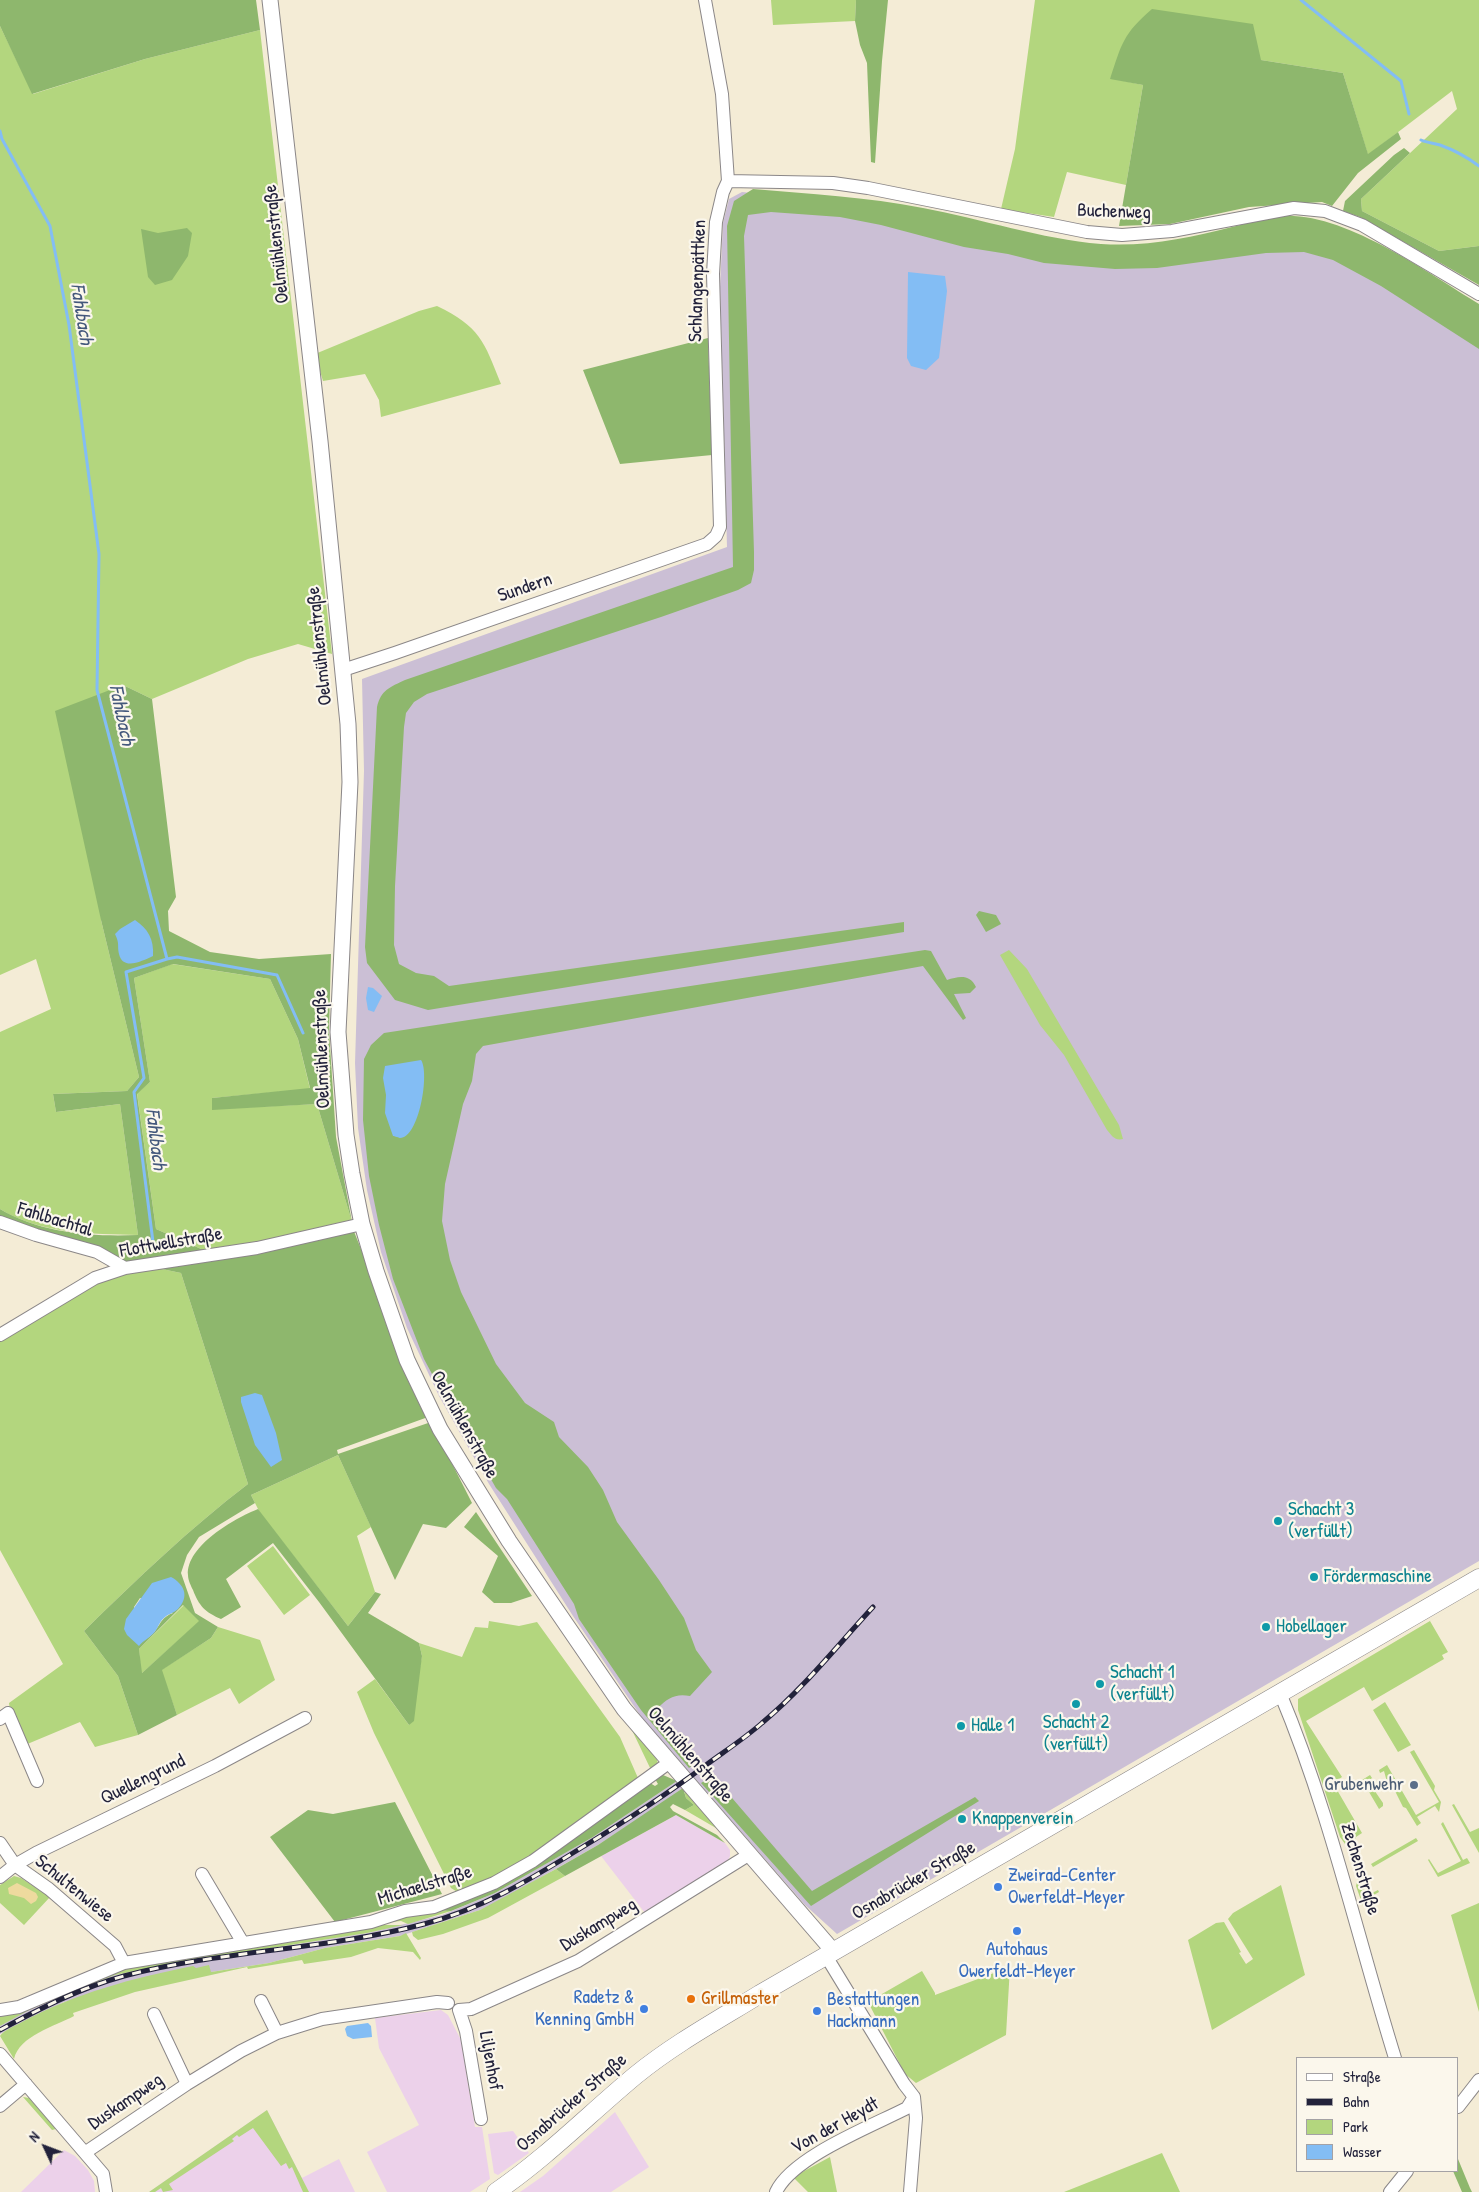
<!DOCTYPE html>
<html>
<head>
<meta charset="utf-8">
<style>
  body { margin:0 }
  #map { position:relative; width:1479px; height:2192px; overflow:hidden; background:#f4ecd6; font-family:"Patrick Hand",sans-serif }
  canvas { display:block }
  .legend { position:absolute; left:1296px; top:2057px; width:162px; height:115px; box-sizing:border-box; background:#fbf7ec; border:1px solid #a4a2a5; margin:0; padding:6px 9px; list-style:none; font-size:15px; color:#22223b }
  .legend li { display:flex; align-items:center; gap:10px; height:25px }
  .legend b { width:25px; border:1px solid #a4a2a5 }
  .north { position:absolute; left:20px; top:2122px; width:50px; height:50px; -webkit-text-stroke:4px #fbf7ec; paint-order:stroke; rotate:313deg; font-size:14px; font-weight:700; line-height:20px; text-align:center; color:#22223b }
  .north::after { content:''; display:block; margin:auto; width:18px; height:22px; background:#22223b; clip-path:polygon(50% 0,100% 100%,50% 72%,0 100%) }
</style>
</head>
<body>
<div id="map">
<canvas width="1479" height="2192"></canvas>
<ul class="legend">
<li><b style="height:6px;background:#fff"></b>Straße</li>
<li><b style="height:6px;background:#22223b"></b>Bahn</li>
<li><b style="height:14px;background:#b3d67e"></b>Park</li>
<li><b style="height:14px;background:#83bdf4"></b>Wasser</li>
</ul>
<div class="north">N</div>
</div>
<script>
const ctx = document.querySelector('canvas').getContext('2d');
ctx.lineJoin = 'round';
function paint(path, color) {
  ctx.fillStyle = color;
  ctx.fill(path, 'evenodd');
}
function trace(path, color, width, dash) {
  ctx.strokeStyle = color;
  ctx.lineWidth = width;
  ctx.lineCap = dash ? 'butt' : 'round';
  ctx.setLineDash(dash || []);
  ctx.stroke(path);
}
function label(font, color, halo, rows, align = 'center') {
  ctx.font = font + ' "Patrick Hand",sans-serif';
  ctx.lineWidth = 4.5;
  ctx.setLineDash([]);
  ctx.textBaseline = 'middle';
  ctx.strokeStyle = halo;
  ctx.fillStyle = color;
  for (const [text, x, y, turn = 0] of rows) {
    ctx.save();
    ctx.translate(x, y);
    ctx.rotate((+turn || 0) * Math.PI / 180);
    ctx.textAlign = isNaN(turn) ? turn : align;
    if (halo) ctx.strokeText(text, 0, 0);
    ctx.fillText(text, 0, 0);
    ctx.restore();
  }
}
const built = new Path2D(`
  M 676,1815 L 725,1843 L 730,1850 L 730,1856 L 728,1861 L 645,1913 L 601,1856 Z
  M 441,2010 L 448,2015 L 461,2040 L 475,2127 L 482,2127 L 490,2179 L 470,2192 L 387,2192 L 367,2152 L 419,2125 L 379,2048 L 375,2018 Z
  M 267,2110 L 302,2178 L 339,2159 L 355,2192 L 149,2192 Z
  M 615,2112 L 649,2167 L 611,2192 L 520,2192 L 543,2176 Z
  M 513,2131 L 529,2153 L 498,2175 L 494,2173 L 488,2134 Z
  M 64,2150 L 75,2156 L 88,2170 L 94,2181 L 95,2192 L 21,2192 Z`);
const industrial = new Path2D(`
  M 742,192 L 831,201 L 1077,250 L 1299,237 L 1479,330 L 1479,1561 L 837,1934 L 805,1905 L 642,1718 L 573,1616 L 489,1484 L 439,1396 L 407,1328 L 381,1252 L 367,1190 L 358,1128 L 355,1063 L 364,771 L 362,679 L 727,547 L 720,287 L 723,223 L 729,199 Z
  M 677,1781 L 683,1788 L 652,1810 L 598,1845 L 501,1900 L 480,1910 L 400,1936 L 325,1948 L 269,1963 L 211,1972 L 64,2002 L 0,2034 L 0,2026 L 17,2016 L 95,1981 L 115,1975 L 169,1964 L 367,1933 L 442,1915 L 495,1893 L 521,1878 L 593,1837 Z`);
const green = new Path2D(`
  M 771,0 L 856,0 L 855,21 L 773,25 Z
  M 1035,0 L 1479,0 L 1479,246 L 1439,251 L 1362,211 L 1361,199 L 1457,109 L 1452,91 L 1368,155 L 1343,73 L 1261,60 L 1110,78 L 1143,85 L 1126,185 L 1067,172 L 1054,217 L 1001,209 L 1015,149 Z
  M 0,26 L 33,94 L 145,59 L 260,30 L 332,654 L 298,644 L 248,659 L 152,699 L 123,685 L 101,920 L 139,1077 L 127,1091 L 53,1094 L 56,1112 L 120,1104 L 138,1235 C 91,1234 41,1234 0,1209 L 0,1032 L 51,1009 L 36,959 L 0,975 Z
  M 437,306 C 480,327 484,341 501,384 L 381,417 L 379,400 L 365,374 L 323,381 L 315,354 L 419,311 Z
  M 1009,950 L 1027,969 L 1119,1125 L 1123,1139 C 1115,1141 1112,1136 1107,1130 L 1064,1055 L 1040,1025 L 1000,955 Z
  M 172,964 L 270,979 L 298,1039 L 310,1089 L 212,1098 L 212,1109 L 317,1104 L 352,1222 L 208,1252 L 156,1229 L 137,1093 L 150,1082 L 134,978 Z
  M 157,1268 L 181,1273 L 248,1484 C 189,1529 137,1579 84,1631 L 118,1676 L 138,1735 L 95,1747 L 80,1722 L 25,1745 L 10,1711 L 9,1703 L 63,1664 L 0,1550 L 0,1340 L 104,1279 Z
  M 338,1455 L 371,1527 L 357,1536 L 375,1592 L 348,1626 L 260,1513 L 251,1495 Z
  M 273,1546 L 310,1595 L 284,1615 L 247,1566 Z
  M 1479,1592 L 1430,1621 L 1448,1652 L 1442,1655 L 1444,1659 L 1372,1701 L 1364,1687 L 1306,1721 L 1342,1777 L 1333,1783 L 1362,1833 L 1356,1837 L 1354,1841 L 1345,1844 L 1340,1837 L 1298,1710 L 1298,1699 Z
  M 184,1605 L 200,1621 L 141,1674 L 139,1649 Z
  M 489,1621 L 519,1626 L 537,1622 L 620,1737 L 638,1778 L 540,1849 L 494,1878 L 459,1893 L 451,1888 L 374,1733 L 357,1692 L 375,1679 L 409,1725 L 422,1656 L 419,1643 L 462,1657 L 475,1627 L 488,1628 Z
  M 218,1627 L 260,1640 L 275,1680 L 239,1704 L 230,1688 L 177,1715 L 161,1670 L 211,1638 Z
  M 1385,1702 L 1411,1745 L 1398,1752 L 1373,1710 Z
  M 630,1726 L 656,1756 L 658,1764 L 652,1772 Z
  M 1414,1750 L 1435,1786 L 1434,1790 L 1441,1802 L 1439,1812 L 1435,1806 L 1417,1817 L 1421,1823 L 1417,1826 L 1406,1808 L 1403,1807 L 1391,1783 L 1387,1782 L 1384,1771 L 1380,1773 L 1379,1770 L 1387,1765 L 1416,1815 L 1439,1802 L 1410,1752 Z
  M 1370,1775 L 1372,1778 L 1368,1781 L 1383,1803 L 1383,1806 L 1379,1809 L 1362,1780 Z
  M 683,1787 L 721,1831 L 685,1810 L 694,1805 L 686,1798 Z
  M 1454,1804 L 1470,1832 L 1479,1828 L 1479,1853 L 1452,1805 Z
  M 1443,1822 L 1463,1860 L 1467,1858 L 1470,1863 L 1438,1877 L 1428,1860 L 1429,1859 L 1438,1873 L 1461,1861 L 1441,1824 Z
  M 1416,1838 L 1418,1841 L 1373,1867 L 1371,1864 Z
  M 556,1869 L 565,1876 L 488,1918 L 443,1934 L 418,1940 L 413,1936 L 412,1932 L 480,1910 Z
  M 1359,1875 L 1370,1894 L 1378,1890 L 1379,1892 L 1372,1896 L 1374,1900 L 1363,1906 L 1356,1886 Z
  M 14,1876 L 21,1878 L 50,1897 L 24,1925 L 0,1903 L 0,1885 Z
  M 1281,1885 L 1305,1975 L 1212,2030 L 1188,1940 L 1216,1923 L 1224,1922 L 1241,1952 L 1239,1953 L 1246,1964 L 1253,1959 L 1228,1919 L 1233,1913 Z
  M 1479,1903 L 1479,2012 L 1451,1915 Z
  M 430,1910 L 451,1911 L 408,1924 L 401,1921 L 381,1923 Z
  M 377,1925 L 403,1925 L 367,1933 L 169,1964 L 115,1975 L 33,2008 L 0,2026 L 0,2013 L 136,1965 Z
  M 406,1933 L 421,1958 L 420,1960 L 413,1952 L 378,1948 L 351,1957 L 304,1964 L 302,1960 L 248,1969 L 247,1967 L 135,1992 L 73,2013 L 74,2016 C 55,2026 19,2036 14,2059 L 0,2036 C 4,2030 15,2026 22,2022 C 76,1993 133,1978 193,1966 L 196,1968 L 209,1965 L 211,1972 L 269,1963 L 325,1948 L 400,1936 Z
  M 1010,1967 L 1006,2035 L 916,2083 L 905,2074 L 868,2002 L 922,1971 L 935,1993 L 935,1995 Z
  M 23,2097 L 29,2098 L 56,2129 L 52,2130 Z
  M 267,2110 L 309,2192 L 303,2192 L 292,2167 L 289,2169 L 286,2163 L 281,2166 L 253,2128 L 239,2137 L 237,2135 L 232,2139 L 234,2141 L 169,2184 L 173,2190 L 163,2192 L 161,2188 L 155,2192 L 149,2192 Z
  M 1162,2153 L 1180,2192 L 1064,2192 Z
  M 830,2157 L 837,2192 L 808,2192 L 793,2177 Z`);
const forest = new Path2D(`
  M 0,0 L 256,0 L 260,30 L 145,59 L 32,94 L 0,26 Z
  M 856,0 L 888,0 L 882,61 L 875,163 L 871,162 L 867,63 L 860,45 L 855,21 Z
  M 1152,9 L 1253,24 L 1261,60 L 1343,73 L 1368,154 L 1398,132 L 1401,139 L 1358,173 L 1332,206 L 1322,202 L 1249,207 L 1170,224 L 1119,226 L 1143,85 L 1110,79 C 1122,43 1123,34 1152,9 Z
  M 1404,148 L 1410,153 L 1361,199 L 1362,211 L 1439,251 L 1479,246 L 1479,285 L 1360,217 L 1343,211 L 1345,201 L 1394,155 Z
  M 753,189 C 809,194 867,197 923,208 C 982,219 1041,239 1101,244 C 1147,247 1189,238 1232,227 C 1246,224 1259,219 1273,217 C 1337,206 1426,272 1479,304 L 1479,349 L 1381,286 L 1333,260 L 1304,252 L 1266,253 L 1157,268 L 1115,269 L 1044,263 L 1008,254 L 964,247 L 881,225 L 840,217 L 771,212 L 748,215 L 744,236 L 754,552 L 754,570 L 751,583 L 738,590 L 661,617 L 427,694 L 414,702 L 406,713 L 404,727 L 395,886 L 394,945 L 399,964 L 416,973 L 434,976 L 449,986 L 904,922 L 904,932 L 428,1010 L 395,1000 L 367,963 L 365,947 L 377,707 C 381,690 390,687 405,680 L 733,567 L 727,226 L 734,201 Z
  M 187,228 L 192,233 L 188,256 L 172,280 L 155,285 L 148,277 L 141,229 L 158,233 Z
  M 708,338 L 712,455 L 620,464 L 583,370 Z
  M 123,685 L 152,699 L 176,897 L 168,911 L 169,931 L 210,952 L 259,959 L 331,954 L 329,1031 L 336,1137 L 352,1222 L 317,1104 L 212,1110 L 212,1098 L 310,1088 L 298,1039 L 270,979 L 173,964 L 134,978 L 150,1082 L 137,1094 L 156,1229 L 208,1252 L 127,1265 L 0,1218 L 0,1209 C 40,1233 92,1237 138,1235 L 120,1104 L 56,1112 L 53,1094 L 127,1091 L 139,1077 L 101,920 L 55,711 Z
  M 979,911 L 996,915 L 1001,924 L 986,932 L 976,915 Z
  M 925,950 L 931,951 L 947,980 C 959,976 970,974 976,987 L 970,993 L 954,994 L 966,1018 L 963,1020 L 923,966 L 483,1046 L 476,1054 L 472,1081 L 463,1104 L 445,1184 L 442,1221 L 450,1260 L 461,1292 L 496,1364 L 525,1403 L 554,1422 L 559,1437 L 588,1467 L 603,1490 L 617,1522 L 659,1580 L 684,1618 L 696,1650 L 712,1672 L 690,1696 C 676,1693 667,1698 658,1708 L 673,1734 L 695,1763 L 689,1768 L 641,1710 L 579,1619 L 574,1604 L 507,1499 L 496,1488 L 447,1402 L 424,1359 L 393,1279 L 379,1225 L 369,1176 L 363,1120 L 364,1059 L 371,1045 L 384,1033 Z
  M 353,1229 L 428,1417 L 337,1450 L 338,1454 L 431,1422 L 472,1503 L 446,1528 L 423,1524 L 395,1580 L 338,1455 L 251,1495 L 255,1503 L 199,1537 L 187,1555 L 181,1573 L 195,1613 L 218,1627 L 211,1638 L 162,1670 L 177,1715 L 138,1735 L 118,1676 L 84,1631 C 137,1579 189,1529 248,1484 L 181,1273 L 157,1268 ZM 140,1598 L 173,1613 C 162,1617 161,1623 155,1631 C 152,1635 146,1639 141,1642 L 134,1607 ZM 183,1605 L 199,1621 L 142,1673 L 139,1649 Z
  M 258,1509 L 348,1626 L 375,1592 L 381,1594 L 368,1613 L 419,1643 L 422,1656 L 414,1721 L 409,1725 L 319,1602 L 273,1543 L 226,1579 L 241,1607 L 221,1619 C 205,1612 199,1606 193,1590 C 191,1586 188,1580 188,1575 C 186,1546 235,1518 258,1509 Z
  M 476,1512 L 532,1596 L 511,1603 L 494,1603 L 482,1592 L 498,1556 L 464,1527 Z
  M 663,1775 L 677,1781 L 593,1837 L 495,1893 L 451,1911 L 430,1910 L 461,1900 L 650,1783 L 655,1786 L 658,1784 L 655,1779 Z
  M 706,1780 L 720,1784 L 812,1891 L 975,1797 L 979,1801 L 811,1906 L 701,1783 Z
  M 683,1788 L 686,1798 L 694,1805 L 685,1810 L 673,1804 L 670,1807 L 673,1811 L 717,1835 L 725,1843 L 676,1815 L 565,1876 L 556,1869 L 598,1845 Z
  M 395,1802 L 442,1894 L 335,1922 L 270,1837 L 308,1810 L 333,1814 Z
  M 1458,2159 L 1470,2188 L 1472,2192 L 1462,2192 L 1453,2171 L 1458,2171 Z`);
const sand = new Path2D(`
  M 17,1883 L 36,1893 L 38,1897 L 36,1901 L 31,1904 L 24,1898 L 9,1894 L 8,1888 Z`);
const water = new Path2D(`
  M 908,272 L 945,276 L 947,291 L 939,358 L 926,370 L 911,366 L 907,358 Z
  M 135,920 C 148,929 154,939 153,956 C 142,961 123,971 119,954 C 117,944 120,945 115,934 L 120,929 Z
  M 368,987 L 373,988 L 382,996 L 374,1012 L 368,1010 L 366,998 Z
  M 421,1060 C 430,1073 419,1138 400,1138 C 400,1138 394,1136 393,1136 L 385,1113 L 386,1095 L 383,1078 L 385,1066 Z
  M 255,1393 L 262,1395 L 276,1433 L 282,1460 L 271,1467 L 255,1445 L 241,1402 L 241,1397 Z
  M 171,1577 C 184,1584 190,1596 178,1609 C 174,1613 168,1614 165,1617 C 160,1621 159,1625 156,1630 C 152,1637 143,1640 139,1646 L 127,1635 L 124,1629 L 126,1619 L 152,1583 Z
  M 368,2023 L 371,2026 L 372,2037 L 353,2039 L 347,2036 L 345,2029 L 347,2026 Z`);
const stream = new Path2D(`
  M 1301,0 L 1401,81 L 1409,114
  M 0,131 L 2,139 L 50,226 L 69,325 L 99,554 L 97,690 L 167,959 L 126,972 L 144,1078 L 134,1092 L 154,1250
  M 1421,140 C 1427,143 1434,143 1440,145 C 1454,150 1467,157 1479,166
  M 167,959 L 177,957 L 277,975 L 303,1033`);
const minor = new Path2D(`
  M 728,181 L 833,183 L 868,188 L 1087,232 L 1122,235 L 1172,231 L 1294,208 L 1325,211 L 1362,225 L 1479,294
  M 343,670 L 395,653 L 707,544 L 716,536 L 720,527 L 713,274 L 716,222 L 723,192 L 728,181 L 722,94 L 705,0
  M 0,1222 L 36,1235 L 97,1252 L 125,1268
  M 0,1335 L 95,1278 L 125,1268 L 257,1248 L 362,1224
  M 1280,1693 C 1330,1812 1357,1936 1395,2058
  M 0,1719 L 8,1713 L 37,1781
  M 0,1843 L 15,1865 L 49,1889 L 115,1946 L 124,1963
  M 202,1874 L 243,1943
  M 0,1877 L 15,1865 L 36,1853 L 215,1766 L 305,1718
  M 826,1956 L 904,2084 L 914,2097 L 916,2118 L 910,2192
  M 261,2001 L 277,2033
  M 0,2010 L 19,2007 L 124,1963 L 371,1922 L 405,1911 L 434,1907 L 494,1883 L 533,1861 L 670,1762
  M 154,2014 L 187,2084
  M 0,2054 L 103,2174 L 106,2192
  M 0,2106 L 26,2084
  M 1458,2107 L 1479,2080
  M 481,2119 L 466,2031 L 459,2010 L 471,2009 L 578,1961 L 750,1854
  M 86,2152 L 187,2084 L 241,2051 L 277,2033 L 322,2019 L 437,2002 L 448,2003
  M 776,2192 C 792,2157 872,2126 907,2108 L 914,2097
  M 1390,2192 L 1407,2171`);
const tertiary = new Path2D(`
  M 270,0 L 320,441 L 348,724 L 350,782 L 338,1032 L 346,1135 L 352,1174 L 362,1224 L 376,1271 L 407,1360 L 440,1429 L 509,1541 L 624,1709 L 834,1952`);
const secondary = new Path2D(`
  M 496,2192 C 547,2157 589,2114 636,2075 C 674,2044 718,2020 760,1994 L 1479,1578`);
const rail = new Path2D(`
  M 0,2030 C 39,2009 80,1988 124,1976 C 222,1950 326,1950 424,1924 C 482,1909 531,1879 581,1848 C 624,1822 666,1795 706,1765 C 725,1751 745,1738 762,1723 C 803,1689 837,1646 873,1607`);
const markers = [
  [1278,1521,5,"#0f9aa8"],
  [1314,1577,5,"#0f9aa8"],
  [1266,1627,5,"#0f9aa8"],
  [1100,1684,5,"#0f9aa8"],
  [1076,1704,5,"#0f9aa8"],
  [961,1726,5,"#0f9aa8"],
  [1414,1785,5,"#5c6f8a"],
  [962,1819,5,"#0f9aa8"],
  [998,1887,5,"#3f7fe0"],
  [1017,1931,5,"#3f7fe0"],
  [691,1999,5,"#e8710a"],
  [644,2009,5,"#3f7fe0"],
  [817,2011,5,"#3f7fe0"]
];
const streetNames = [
  ["Buchenweg",1114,212,2],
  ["Oelmühlenstraße",277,244,-96],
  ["Schlangenpättken",698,281,-88],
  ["Sundern",525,588,-19],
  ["Oelmühlenstraße",320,646,-96],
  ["Oelmühlenstraße",322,1049,-92],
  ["Fahlbachtal",55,1220,17],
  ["Flottwellstraße",171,1243,-10],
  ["Oelmühlenstraße",464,1425,61],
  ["Oelmühlenstraße",690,1755,49],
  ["Quellengrund",143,1780,-26],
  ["Zechenstraße",1360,1869,73],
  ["Osnabrücker Straße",914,1881,-30],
  ["Michaelstraße",425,1886,-17],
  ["Schultenwiese",74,1889,39],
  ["Duskampweg",599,1925,-31],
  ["Liljenhof",490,2061,80],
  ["Duskampweg",126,2102,-34],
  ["Osnabrücker Straße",572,2103,-41],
  ["Von der Heydt",835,2126,-29]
];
const cultureNames = [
  ["Schacht 3",1288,1510],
  ["(verfüllt)",1288,1532],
  ["Fördermaschine",1324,1577],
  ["Hobellager",1276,1627],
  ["Schacht 1",1110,1673],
  ["(verfüllt)",1110,1695],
  ["Schacht 2",1076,1723,"center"],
  ["(verfüllt)",1076,1745,"center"],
  ["Halle 1",971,1726],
  ["Knappenverein",972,1819]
];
const serviceNames = [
  ["Grubenwehr",1404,1785]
];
const shopNames = [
  ["Zweirad-Center",1008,1876],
  ["Owerfeldt-Meyer",1008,1898],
  ["Autohaus",1017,1950,"center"],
  ["Owerfeldt-Meyer",1017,1972,"center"],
  ["Radetz &",634,1998,"right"],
  ["Kenning GmbH",634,2020,"right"],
  ["Bestattungen",827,2000],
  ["Hackmann",827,2022]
];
const foodNames = [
  ["Grillmaster",701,1999]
];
const waterNames = [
  ["Fahlbach",81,314,81],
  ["Fahlbach",121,715,78],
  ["Fahlbach",155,1139,83]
];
paint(built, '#ecd1ea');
paint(industrial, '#cbbfd5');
paint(green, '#b3d67e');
paint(forest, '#8eb76d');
paint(sand, '#eeda9e');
paint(water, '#83bdf4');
trace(stream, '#83bdf4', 3);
trace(minor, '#8b8788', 14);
trace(tertiary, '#8b8788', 17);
trace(secondary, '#8b8788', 19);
trace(minor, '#fff', 12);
trace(tertiary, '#fff', 15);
trace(secondary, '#fff', 18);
trace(rail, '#22223b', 5);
trace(rail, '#fbf7ec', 3, [9]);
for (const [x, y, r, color] of markers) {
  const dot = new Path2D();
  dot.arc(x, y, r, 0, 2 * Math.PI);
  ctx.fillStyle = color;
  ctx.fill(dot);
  trace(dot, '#fbf7ec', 2);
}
label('19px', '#22223b', '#fbf7ec', streetNames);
label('19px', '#0d838f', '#fbf7ec', cultureNames, 'left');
label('19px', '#4e5e75', '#fbf7ec', serviceNames, 'right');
label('19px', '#366cbe', '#fbf7ec', shopNames, 'left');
label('19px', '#c56008', '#fbf7ec', foodNames, 'left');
label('italic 20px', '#44587c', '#fbf7ec', waterNames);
</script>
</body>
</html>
